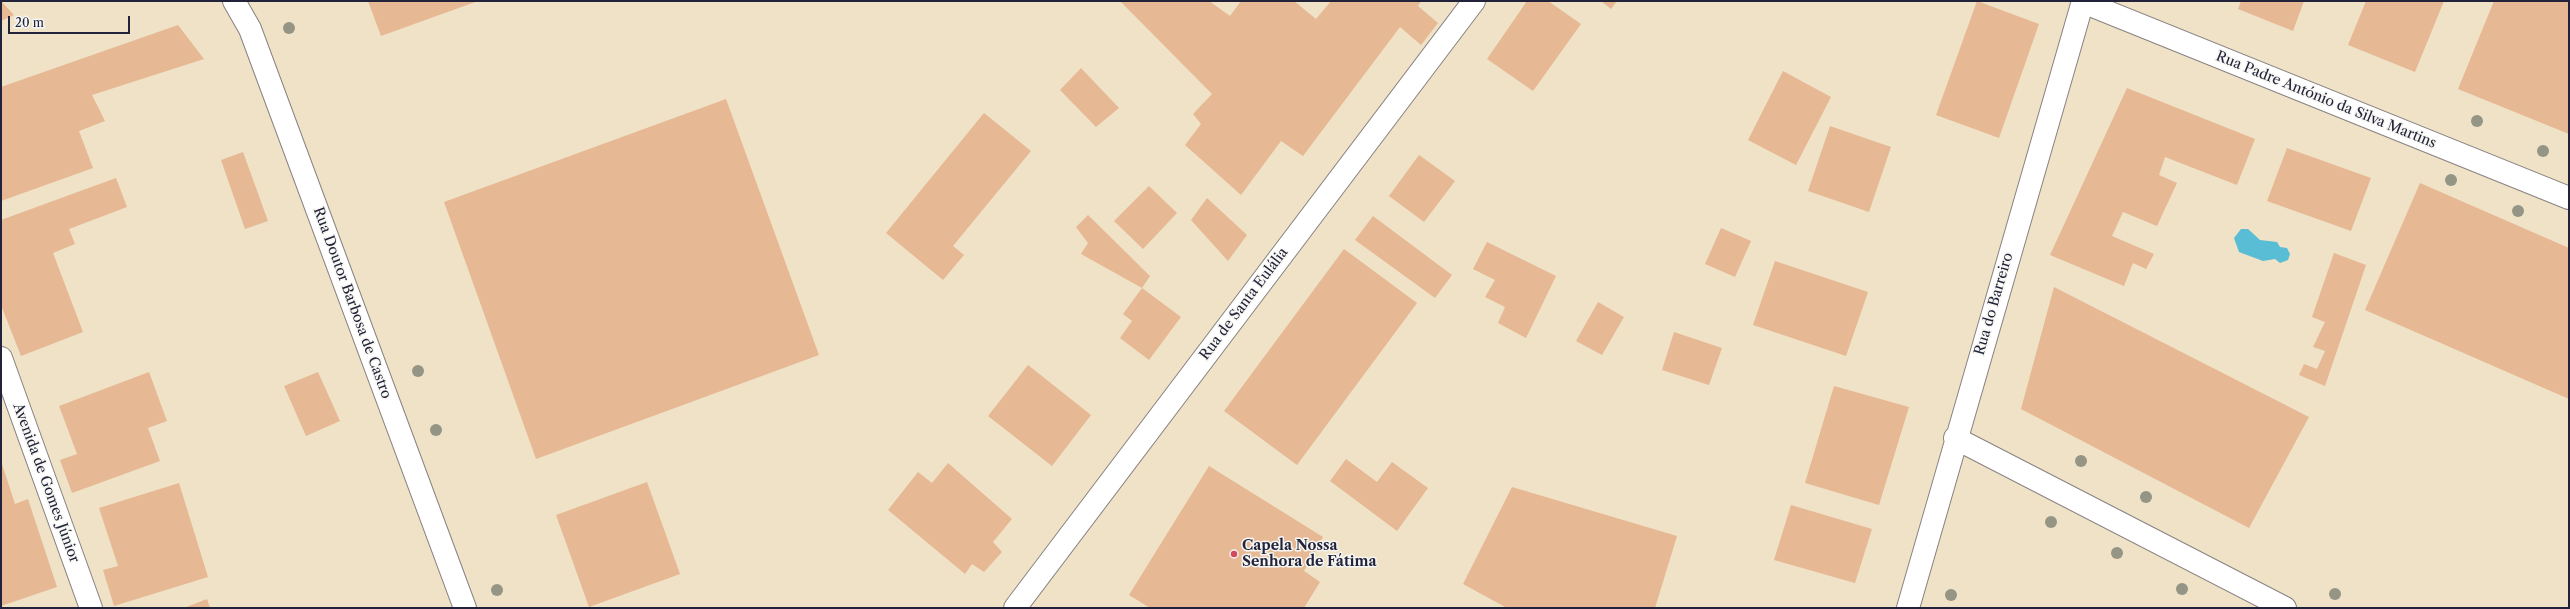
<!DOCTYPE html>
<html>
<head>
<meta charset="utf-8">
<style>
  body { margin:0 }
  #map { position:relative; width:2570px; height:609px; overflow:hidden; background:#efe2c7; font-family:"Libre Caslon Text",serif }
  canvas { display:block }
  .frame { position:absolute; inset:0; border:2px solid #22223b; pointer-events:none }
  .scale { position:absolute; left:8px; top:16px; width:122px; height:18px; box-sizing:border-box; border:2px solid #22223b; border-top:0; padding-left:5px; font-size:12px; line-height:14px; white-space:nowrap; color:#22223b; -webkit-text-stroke:3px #f6f6f2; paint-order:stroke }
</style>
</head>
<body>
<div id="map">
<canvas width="2570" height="609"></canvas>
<div class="frame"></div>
<div class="scale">20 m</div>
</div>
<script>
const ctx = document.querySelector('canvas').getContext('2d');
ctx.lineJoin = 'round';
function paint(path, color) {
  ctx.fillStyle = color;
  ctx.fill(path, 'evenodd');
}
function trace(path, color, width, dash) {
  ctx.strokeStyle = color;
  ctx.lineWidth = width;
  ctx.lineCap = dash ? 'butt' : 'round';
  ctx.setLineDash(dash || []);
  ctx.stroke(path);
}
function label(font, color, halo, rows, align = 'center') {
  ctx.font = font + ' "Libre Caslon Text",serif';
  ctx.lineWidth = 3;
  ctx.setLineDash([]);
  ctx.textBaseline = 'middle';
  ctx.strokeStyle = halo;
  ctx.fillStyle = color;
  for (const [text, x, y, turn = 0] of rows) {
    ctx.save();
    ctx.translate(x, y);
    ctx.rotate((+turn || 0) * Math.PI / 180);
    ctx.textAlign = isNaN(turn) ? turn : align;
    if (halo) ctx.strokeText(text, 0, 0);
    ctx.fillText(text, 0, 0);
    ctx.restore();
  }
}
const water = new Path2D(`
  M 2241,229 L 2248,229 L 2260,240 L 2277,242 L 2280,247 L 2287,248 L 2290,254 L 2288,260 L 2280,263 L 2275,259 L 2263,261 L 2239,252 L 2234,238 Z`);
const building = new Path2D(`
  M 1,1 L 14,15 L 1,21 Z
  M 368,1 L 478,1 L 381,36 Z
  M 1120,1 L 1209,1 L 1230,16 L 1241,1 L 1294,1 L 1316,19 L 1331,1 L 1421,1 L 1418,6 L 1438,23 L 1421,45 L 1400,27 L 1303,156 L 1281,141 L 1241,195 L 1185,145 L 1201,124 L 1193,114 L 1212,94 Z
  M 1527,1 L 1548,1 L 1581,24 L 1533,91 L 1487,59 Z
  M 1601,1 L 1617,1 L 1611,9 Z
  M 1977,1 L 2039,24 L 1999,138 L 1936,115 Z
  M 2241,1 L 2304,1 L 2293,31 L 2238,9 Z
  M 2366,1 L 2444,1 L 2415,72 L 2348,45 Z
  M 2494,1 L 2569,1 L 2569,134 L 2458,89 Z
  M 178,25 L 204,59 L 92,95 L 105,121 L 79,131 L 93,168 L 1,201 L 1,87 Z
  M 1081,68 L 1119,108 L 1096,127 L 1060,90 Z
  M 1783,71 L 1831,97 L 1796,165 L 1748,140 Z
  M 2127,88 L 2255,139 L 2237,185 L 2165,157 L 2159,175 L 2177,183 L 2157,226 L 2123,212 L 2112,236 L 2154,254 L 2146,269 L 2133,263 L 2124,286 L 2050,255 Z
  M 726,99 L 819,355 L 536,459 L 444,202 Z
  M 984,113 L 1031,151 L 953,246 L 964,255 L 943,280 L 886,233 Z
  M 1830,126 L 1891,147 L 1869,212 L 1808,191 Z
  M 2287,148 L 2371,178 L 2351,231 L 2267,201 Z
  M 243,152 L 268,221 L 245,229 L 221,160 Z
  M 1419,155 L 1455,181 L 1424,222 L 1389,196 Z
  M 116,178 L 127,207 L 69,229 L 75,244 L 53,253 L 83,332 L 21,356 L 1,305 L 1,220 Z
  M 2420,183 L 2569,248 L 2569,399 L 2365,310 Z
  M 1149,186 L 1177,213 L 1143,249 L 1114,221 Z
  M 1207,198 L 1247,235 L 1228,261 L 1191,220 Z
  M 1088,215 L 1150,276 L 1142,288 L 1181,317 L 1149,360 L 1120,338 L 1132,321 L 1123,314 L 1142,288 L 1081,254 L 1088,243 L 1076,227 Z
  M 1373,216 L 1452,275 L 1435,298 L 1355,240 Z
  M 1721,228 L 1751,241 L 1735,277 L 1705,264 Z
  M 1487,242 L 1556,276 L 1526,338 L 1498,323 L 1505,307 L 1485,297 L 1495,280 L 1473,269 Z
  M 1344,249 L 1417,303 L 1297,465 L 1224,411 Z
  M 2334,253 L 2366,265 L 2325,386 L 2299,375 L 2304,364 L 2317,369 L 2325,351 L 2313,347 L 2325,322 L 2312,317 Z
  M 1775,261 L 1868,292 L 1846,356 L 1753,325 Z
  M 2054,287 L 2309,417 L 2249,528 L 2021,409 Z
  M 1598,302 L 1624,317 L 1602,355 L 1576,341 Z
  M 1674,332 L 1722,348 L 1709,385 L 1662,370 Z
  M 1028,365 L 1091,415 L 1052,466 L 988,416 Z
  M 149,372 L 167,421 L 148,428 L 160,461 L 72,493 L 60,460 L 77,454 L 59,406 Z
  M 318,372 L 340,421 L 306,436 L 284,386 Z
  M 1834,386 L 1909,407 L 1879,505 L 1805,483 Z
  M 1346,459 L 1377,482 L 1392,462 L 1428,488 L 1397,531 L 1330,481 Z
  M 1,461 L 15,504 L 28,499 L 57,587 L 1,606 Z
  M 948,463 L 1012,519 L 993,542 L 1002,552 L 984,572 L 972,564 L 965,574 L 888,510 L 918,472 L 932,483 Z
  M 1209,466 L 1323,537 L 1304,571 L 1320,582 L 1304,608 L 1150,608 L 1129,595 Z
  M 647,482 L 680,574 L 589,607 L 556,515 Z
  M 179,483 L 208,577 L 114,606 L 103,570 L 118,566 L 99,508 Z
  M 1512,487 L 1677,536 L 1655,608 L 1507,608 L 1463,584 Z
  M 1791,505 L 1872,529 L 1855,583 L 1774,560 Z
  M 207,599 L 210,608 L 184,608 Z`);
const minor = new Path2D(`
  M 234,1 L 250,29 L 465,608
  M 2083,2 L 2569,198
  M 1955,438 L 2285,608
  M 1015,608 L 1474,1
  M 1908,608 L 2083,1`);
const major = new Path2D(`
  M 1,358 L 91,608`);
const trees = [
  [289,28],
  [2477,121],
  [2543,151],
  [2451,180],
  [2518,211],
  [418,371],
  [436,430],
  [2081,461],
  [2146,497],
  [2051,522],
  [2117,553],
  [2182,589],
  [497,590],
  [2335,594],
  [1951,595]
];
const markers = [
  [1234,554,4,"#d1495b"]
];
const streetNames = [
  ["Rua Padre António da Silva Martins",2326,100,22],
  ["Rua Doutor Barbosa de Castro",352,303,70],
  ["Rua de Santa Eulália",1244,304,-53],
  ["Rua do Barreiro",1994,304,-74],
  ["Avenida de Gomes Júnior",46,483,70]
];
const poiNames = [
  ["Capela Nossa",1242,546],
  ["Senhora de Fátima",1242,562]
];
paint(water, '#58bdd5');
paint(building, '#e6b893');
trace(minor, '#888281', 24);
trace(major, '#888281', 24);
trace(minor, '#fff', 22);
trace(major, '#fff', 22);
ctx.fillStyle = '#949584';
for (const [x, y] of trees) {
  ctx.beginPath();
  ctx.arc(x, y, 6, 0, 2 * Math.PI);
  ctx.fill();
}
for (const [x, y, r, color] of markers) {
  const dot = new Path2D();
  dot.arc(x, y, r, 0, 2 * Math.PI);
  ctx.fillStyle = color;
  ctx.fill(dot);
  trace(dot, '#f6f6f2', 1.5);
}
label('14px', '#22223b', '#f6f6f2', streetNames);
label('bold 14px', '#22223b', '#f6f6f2', poiNames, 'left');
</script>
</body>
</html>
